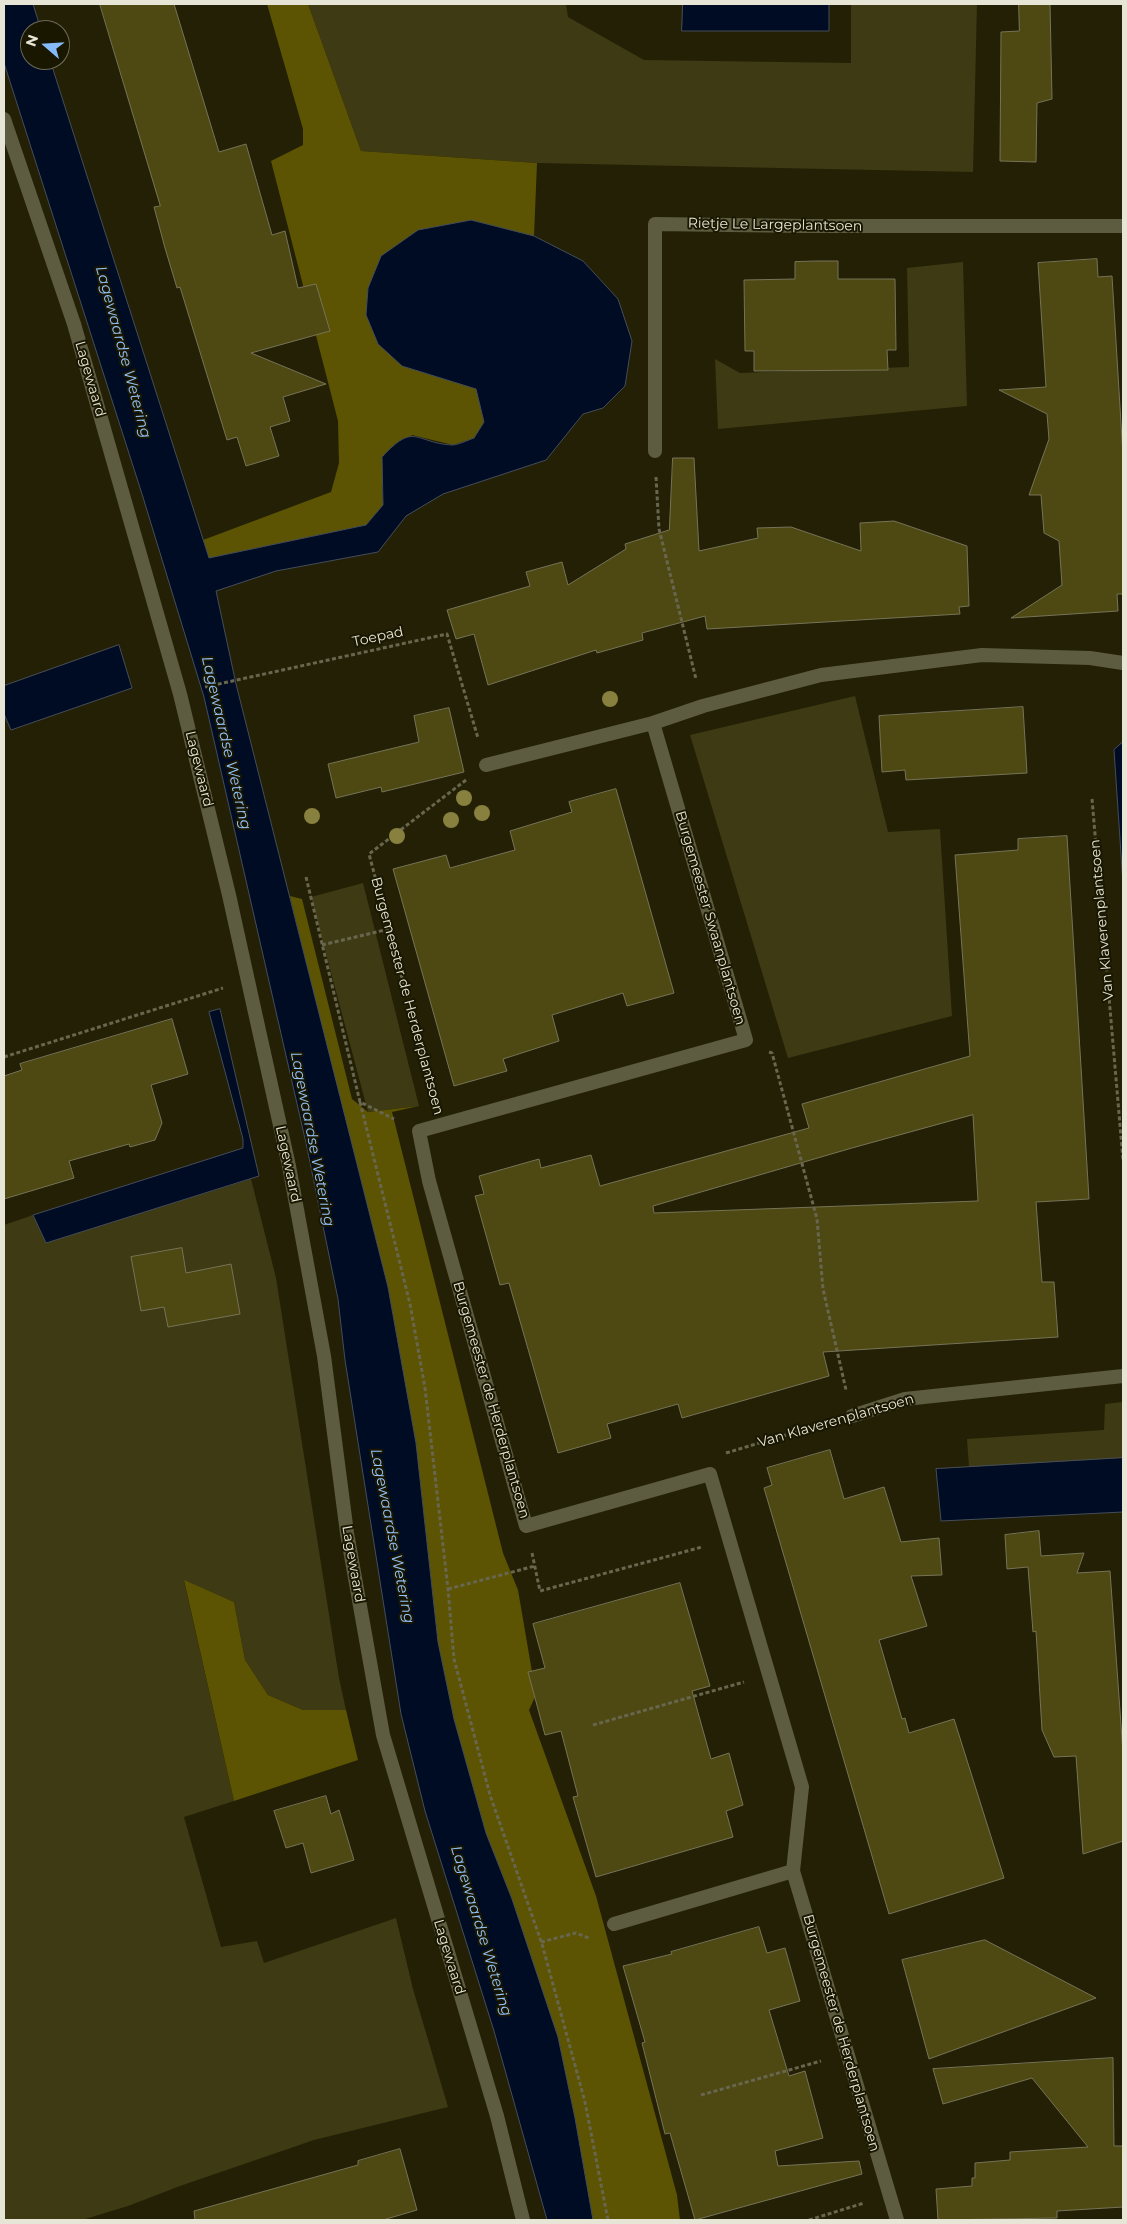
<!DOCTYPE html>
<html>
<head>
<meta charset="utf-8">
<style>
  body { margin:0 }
  #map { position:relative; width:1127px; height:2224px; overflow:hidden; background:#232006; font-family:Montserrat,sans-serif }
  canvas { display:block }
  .frame { position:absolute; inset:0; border:5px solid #e7e6d6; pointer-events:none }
  .north { position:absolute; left:20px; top:20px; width:50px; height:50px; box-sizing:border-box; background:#1a1700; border:1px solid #6c6a56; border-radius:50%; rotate:289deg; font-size:14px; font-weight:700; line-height:20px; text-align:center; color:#e7e6d6 }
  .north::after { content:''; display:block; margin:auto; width:18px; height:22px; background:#86bbfb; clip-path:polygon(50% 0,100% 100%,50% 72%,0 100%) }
</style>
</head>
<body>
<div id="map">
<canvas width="1127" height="2224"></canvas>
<div class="frame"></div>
<div class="north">N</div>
</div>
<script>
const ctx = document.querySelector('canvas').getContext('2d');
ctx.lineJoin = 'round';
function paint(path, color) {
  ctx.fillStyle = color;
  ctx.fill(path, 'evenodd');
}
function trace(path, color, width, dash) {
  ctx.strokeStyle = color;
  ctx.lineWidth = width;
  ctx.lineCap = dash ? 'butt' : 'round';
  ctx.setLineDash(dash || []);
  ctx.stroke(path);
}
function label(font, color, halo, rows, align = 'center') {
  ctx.font = font + ' Montserrat,sans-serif';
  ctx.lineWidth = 4;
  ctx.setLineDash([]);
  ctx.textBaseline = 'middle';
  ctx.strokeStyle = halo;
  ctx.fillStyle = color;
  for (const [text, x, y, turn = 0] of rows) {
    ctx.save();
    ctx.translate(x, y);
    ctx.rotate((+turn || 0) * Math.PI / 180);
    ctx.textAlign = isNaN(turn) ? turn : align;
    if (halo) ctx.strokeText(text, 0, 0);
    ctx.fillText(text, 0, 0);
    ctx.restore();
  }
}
const green = new Path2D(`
  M 308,4 L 566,4 L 568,17 L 644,60 L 851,63 L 851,4 L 977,4 L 973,172 L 537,163 L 361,151 Z
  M 963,262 L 967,406 L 718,429 L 715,359 L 740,373 L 909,367 L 907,268 Z
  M 855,696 L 888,832 L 940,829 L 952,1016 L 788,1058 L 690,735 Z
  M 363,883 L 419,1106 L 368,1112 L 311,897 Z
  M 251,1179 L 276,1278 L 339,1678 L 346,1710 L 303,1710 L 268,1695 L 245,1660 L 234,1602 L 184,1581 L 234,1801 L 184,1817 L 221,1947 L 257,1941 L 264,1963 L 396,1918 L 413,1989 L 448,2107 L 314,2140 L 180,2186 L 128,2206 L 82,2220 L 4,2220 L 4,1225 L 33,1215 L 46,1243 Z
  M 1123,1402 L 1123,1458 L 969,1467 L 967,1439 L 1104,1430 L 1105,1404 Z`);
const forest = new Path2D(`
  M 267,4 L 308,4 L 361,151 L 537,163 L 534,236 L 471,220 L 368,288 L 366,315 L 402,366 L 476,389 L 484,422 L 474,438 L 453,445 L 412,435 L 382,480 L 383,505 L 366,525 L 209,558 L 203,540 L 331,492 L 339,463 L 338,421 L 271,161 L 303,145 L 303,129 Z
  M 290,896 L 302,899 L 352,1099 L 368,1112 L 419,1106 L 392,1112 L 503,1553 L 518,1590 L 536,1695 L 529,1710 L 596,1896 L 677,2195 L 680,2220 L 593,2220 L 575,2118 L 558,2037 L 512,1899 L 486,1833 L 454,1719 L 438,1642 L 416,1443 L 388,1287 L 322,1030 Z
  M 184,1580 L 234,1602 L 245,1660 L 268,1695 L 303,1710 L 346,1710 L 358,1760 L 234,1801 Z`);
const water = new Path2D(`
  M 4,4 L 33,4 L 41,30 L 30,30 L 30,60 L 50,60 L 209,558 L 366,525 L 383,505 L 382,457 C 415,421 415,443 452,445 C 458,445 468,440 474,438 L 484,422 L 476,389 L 402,366 L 378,344 L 366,315 L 368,288 L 381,256 L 418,230 L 471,220 L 534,236 L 583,261 L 618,299 L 632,341 L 625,386 L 603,408 L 583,414 L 546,460 L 443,494 L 406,516 L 378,552 L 276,571 L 216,591 L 236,684 L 388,1287 L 416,1443 L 438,1642 L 454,1719 L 486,1833 L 512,1899 L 558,2037 L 575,2118 L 593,2220 L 547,2220 L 494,2031 L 425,1811 L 401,1714 L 345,1360 L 338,1299 L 306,1143 L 204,697 L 142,494 L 4,63 Z
  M 683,4 L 829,4 L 829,31 L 682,31 Z
  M 119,645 L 132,688 L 11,730 L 4,714 L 4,686 Z
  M 1123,742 L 1123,884 L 1114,750 Z
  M 220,1009 L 259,1176 L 46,1243 L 33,1215 L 243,1148 L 243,1139 L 209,1012 Z
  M 1123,1458 L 1123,1512 L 941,1521 L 936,1469 Z`);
const building = new Path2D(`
  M 100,4 L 174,4 L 219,152 L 246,144 L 272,235 L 285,231 L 298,288 L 316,284 L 330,331 L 251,353 L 326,384 L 283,397 L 290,421 L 270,427 L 279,456 L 246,466 L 237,437 L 227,440 L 180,287 L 177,288 L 165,248 L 154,207 L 160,206 Z
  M 1019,4 L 1050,4 L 1052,99 L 1037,103 L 1036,162 L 1000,161 L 1001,32 L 1019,31 Z
  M 1097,259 L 1098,277 L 1112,276 L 1123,456 L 1123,594 L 1117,594 L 1118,611 L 1011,618 L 1062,585 L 1059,541 L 1044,533 L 1041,495 L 1029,495 L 1049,439 L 1047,414 L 999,390 L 1046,387 L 1038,263 Z
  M 816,261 L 838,261 L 838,279 L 895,279 L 896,350 L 887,350 L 888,370 L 754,371 L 754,351 L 745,351 L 744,280 L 795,279 L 795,262 Z
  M 673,458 L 694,458 L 699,551 L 758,538 L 757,528 L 791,527 L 861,551 L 860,523 L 894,521 L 967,546 L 969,606 L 959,607 L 960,614 L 707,629 L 705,616 L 642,633 L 643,640 L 597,653 L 596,650 L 488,685 L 474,634 L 456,639 L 447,610 L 530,586 L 526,572 L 562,562 L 568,585 L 626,549 L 625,544 L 669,530 Z
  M 1023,707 L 1027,773 L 906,780 L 905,770 L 882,772 L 879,716 Z
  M 449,708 L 464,772 L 382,792 L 381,787 L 336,798 L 328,764 L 419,742 L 414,716 Z
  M 616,789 L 674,993 L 627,1006 L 623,993 L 552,1015 L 559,1041 L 503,1059 L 507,1071 L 454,1086 L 393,869 L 446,855 L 450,868 L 515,850 L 510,831 L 572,812 L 569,802 Z
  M 1067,836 L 1089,1199 L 1036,1202 L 1042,1282 L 1054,1282 L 1058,1337 L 823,1352 L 829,1376 L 682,1418 L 678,1404 L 607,1424 L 611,1438 L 558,1453 L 509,1283 L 500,1285 L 475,1196 L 484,1194 L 479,1176 L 539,1159 L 541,1168 L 591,1155 L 600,1186 L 809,1128 L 802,1104 L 970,1056 L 955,855 L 1018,850 L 1018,839 ZM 973,1115 L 978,1201 L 654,1213 L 653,1206 L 852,1148 Z
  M 172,1019 L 188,1074 L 151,1085 L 162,1123 L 155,1140 L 130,1147 L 129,1144 L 69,1161 L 74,1178 L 4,1199 L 4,1076 L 22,1070 L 20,1064 Z
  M 182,1248 L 186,1273 L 231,1264 L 240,1314 L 168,1327 L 164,1307 L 141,1311 L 131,1257 Z
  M 830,1450 L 844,1499 L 884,1487 L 901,1542 L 939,1538 L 942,1575 L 911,1576 L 927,1626 L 879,1640 L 902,1719 L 905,1718 L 909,1733 L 954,1719 L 1004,1878 L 889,1914 L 764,1488 L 772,1485 L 767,1468 Z
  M 1039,1531 L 1041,1556 L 1084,1553 L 1077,1573 L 1110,1571 L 1123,1753 L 1123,1841 L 1083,1854 L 1076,1756 L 1054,1757 L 1042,1730 L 1036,1631 L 1033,1632 L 1028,1567 L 1007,1569 L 1005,1535 Z
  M 680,1583 L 710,1686 L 692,1691 L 711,1759 L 729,1753 L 743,1805 L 726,1811 L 733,1837 L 596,1877 L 573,1797 L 578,1796 L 561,1731 L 545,1735 L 528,1672 L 545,1668 L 533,1624 Z
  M 326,1796 L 331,1814 L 339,1810 L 354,1860 L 311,1873 L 303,1843 L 286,1848 L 274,1811 Z
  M 759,1927 L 767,1953 L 785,1948 L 800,2001 L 769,2010 L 789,2076 L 805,2071 L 823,2138 L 775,2151 L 778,2166 L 859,2161 L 862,2174 L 695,2220 L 670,2133 L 665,2134 L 642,2043 L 645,2042 L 623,1966 L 672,1954 L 671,1952 Z
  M 985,1940 L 1096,1998 L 929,2059 L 902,1960 Z
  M 1113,2058 L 1114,2146 L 1123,2146 L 1123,2207 L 1057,2211 L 1057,2218 L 938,2220 L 936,2189 L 972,2186 L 972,2178 L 975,2178 L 975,2163 L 1010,2160 L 1010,2152 L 1088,2147 L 1032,2078 L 943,2104 L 933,2069 Z
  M 400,2149 L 417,2210 L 383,2220 L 195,2220 L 194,2211 L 358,2165 L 358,2161 Z`);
const path = new Path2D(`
  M 656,477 L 659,529 L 696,679
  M 205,687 L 447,634 L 478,738
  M 1092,799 L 1123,1160
  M 306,877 L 360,1102 L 394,1119
  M 322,945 L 389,929
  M 769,1052 L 772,1053 L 817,1219 L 823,1289 L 846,1390
  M 4,1057 L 223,988
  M 434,1098 L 369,854 L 466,780
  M 360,1102 L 410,1304 L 425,1388 L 448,1589 L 454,1659 L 490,1795 L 542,1944 L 585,2102 L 608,2220
  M 726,1453 L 826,1423
  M 532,1553 L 540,1591 L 702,1547
  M 448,1589 L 535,1566
  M 593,1725 L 744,1682
  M 541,1942 L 576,1933 L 589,1938
  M 701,2095 L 821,2061
  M 809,2220 L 864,2203`);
const minor = new Path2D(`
  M 4,119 L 74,324 L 180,694 L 229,895 L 289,1166 L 324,1356 L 347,1533 L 383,1735 L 497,2116 L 523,2220
  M 655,451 L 655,224 L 804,226 L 1123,226
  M 653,723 L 746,1040 L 419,1131 L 429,1181 L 526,1526 L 710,1474 L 802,1787 L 793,1871 L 897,2220
  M 486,765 L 653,723 L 703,706 L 821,675 L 982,655 L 1090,658 L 1123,663
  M 852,1416 L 905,1399 L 1123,1376
  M 614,1924 L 793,1871`);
const trees = [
  [610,699],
  [464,798],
  [482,813],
  [312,816],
  [451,820],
  [397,836]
];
const streetNames = [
  ["Rietje Le Largeplantsoen",775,225,1],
  ["Lagewaard",90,379,74],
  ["Toepad",378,637,-12],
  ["Lagewaard",199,769,76],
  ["Burgemeester Swaanplantsoen",710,918,74],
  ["Van Klaverenplantsoen",1102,920,-95],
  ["Burgemeester de Herderplantsoen",407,996,75],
  ["Lagewaard",288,1164,78],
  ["Burgemeester de Herderplantsoen",491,1400,74],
  ["Van Klaverenplantsoen",836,1421,-16],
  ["Lagewaard",353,1564,80],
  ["Lagewaard",449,1957,73],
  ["Burgemeester de Herderplantsoen",841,2033,74]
];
const waterNames = [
  ["Lagewaardse Wetering",123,352,75],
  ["Lagewaardse Wetering",226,743,77],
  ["Lagewaardse Wetering",312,1139,79],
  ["Lagewaardse Wetering",392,1536,79],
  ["Lagewaardse Wetering",481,1931,73]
];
paint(green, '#3e3a13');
paint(forest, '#5c5402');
paint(water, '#000c23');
trace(water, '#454d59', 1);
paint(building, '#4e4912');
trace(building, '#767357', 1);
trace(path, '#68664f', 3, [4, 2.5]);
trace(minor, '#5d5b40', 14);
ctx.fillStyle = '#87803e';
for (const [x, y] of trees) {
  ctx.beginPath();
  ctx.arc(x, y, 8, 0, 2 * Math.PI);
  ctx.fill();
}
label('14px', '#e7e6d6', '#1a1700', streetNames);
label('italic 15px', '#93c3fd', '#1a1700', waterNames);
</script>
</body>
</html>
